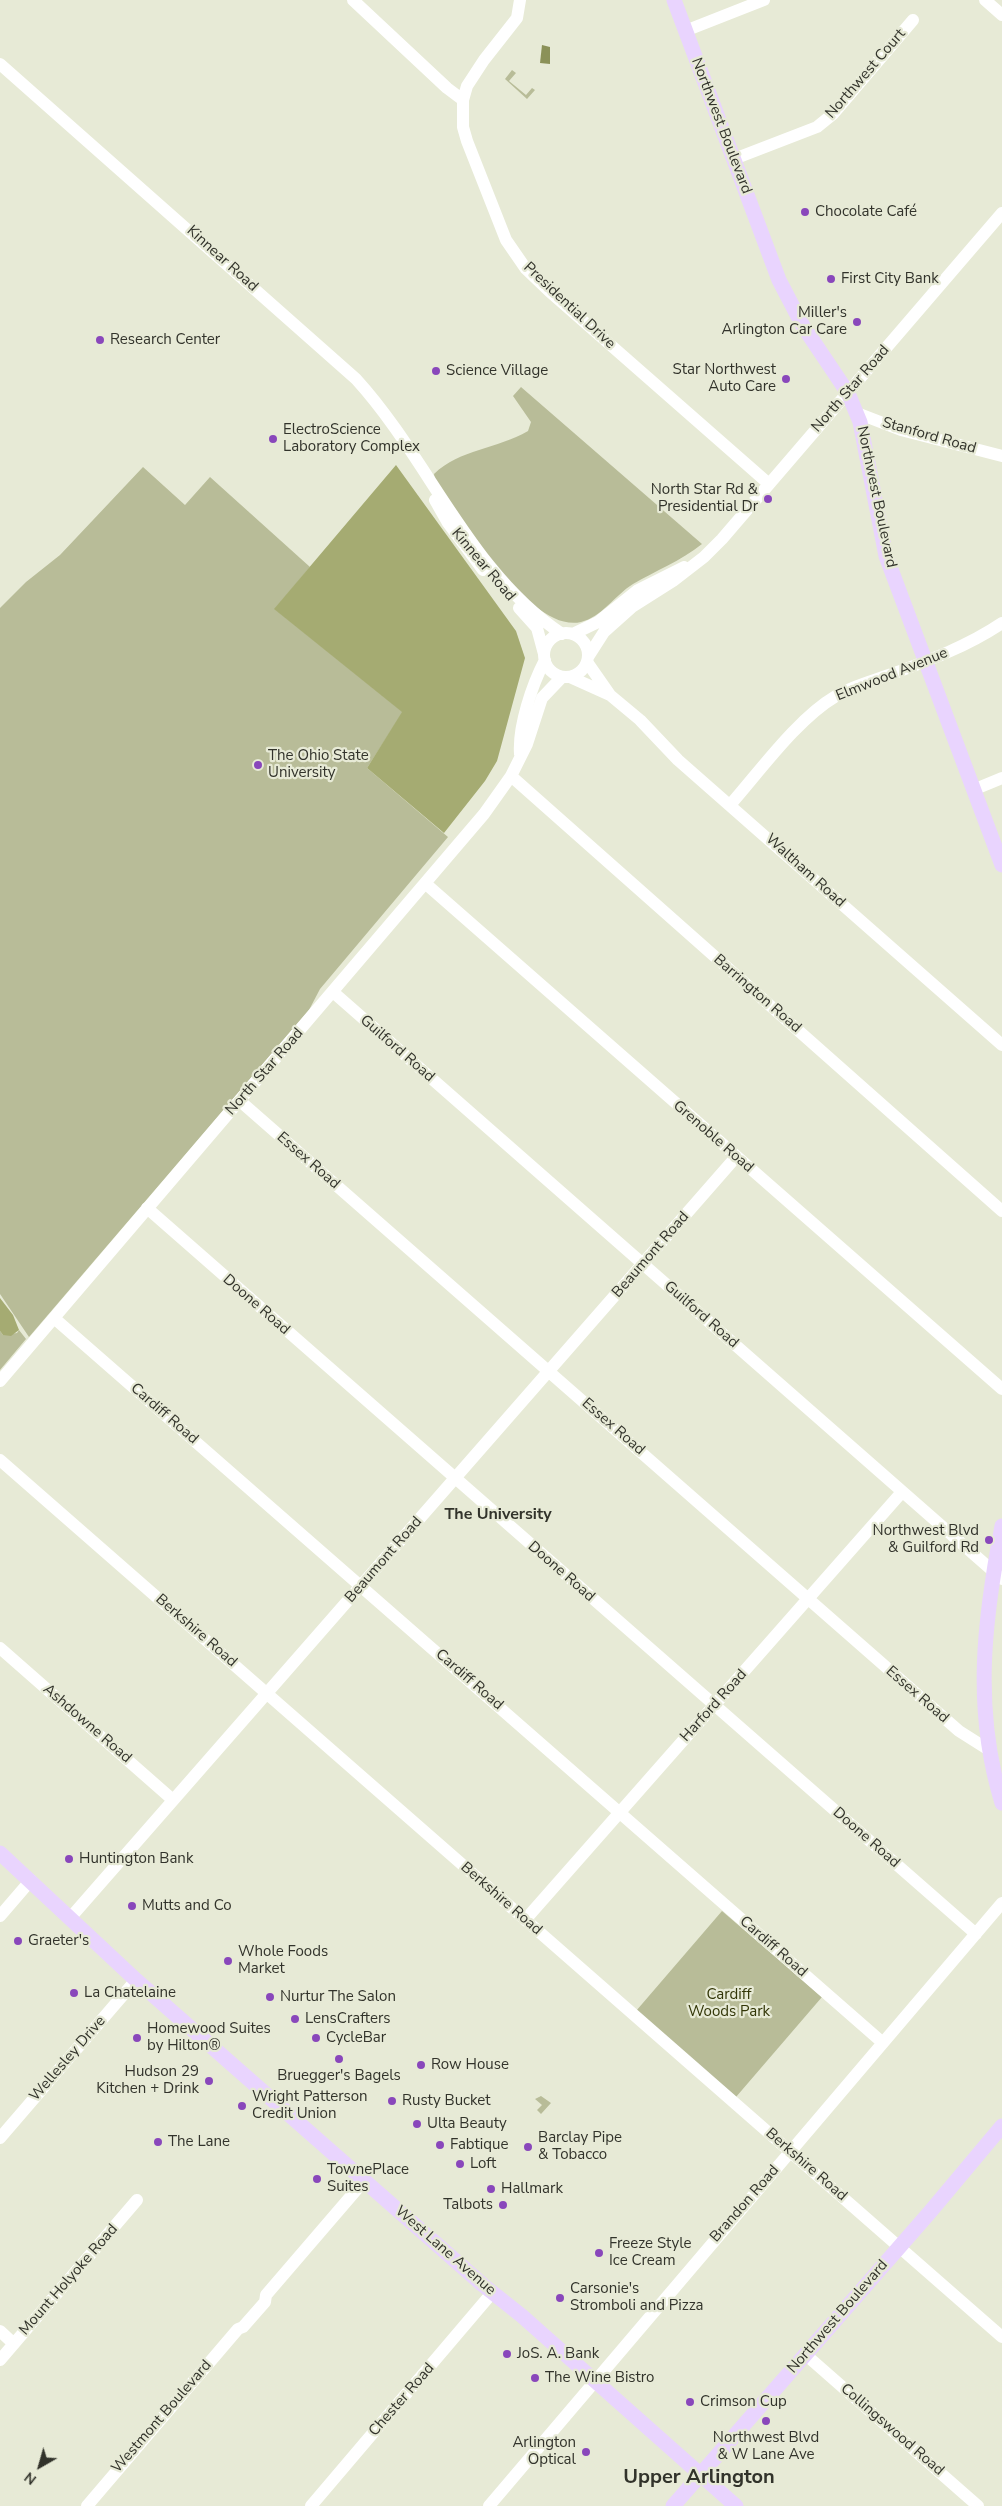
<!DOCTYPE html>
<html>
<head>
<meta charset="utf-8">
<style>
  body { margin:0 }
  #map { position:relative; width:1002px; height:2506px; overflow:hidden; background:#e7ead6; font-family:"Nunito Sans",sans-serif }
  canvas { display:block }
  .north { position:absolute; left:15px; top:2441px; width:50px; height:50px; -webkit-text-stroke:4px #e7ead6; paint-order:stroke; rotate:218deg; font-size:14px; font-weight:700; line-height:20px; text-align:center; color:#32332b }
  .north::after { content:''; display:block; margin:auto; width:18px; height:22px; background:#32332b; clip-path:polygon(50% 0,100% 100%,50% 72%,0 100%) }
</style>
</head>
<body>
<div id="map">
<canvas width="1002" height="2506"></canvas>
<div class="north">N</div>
</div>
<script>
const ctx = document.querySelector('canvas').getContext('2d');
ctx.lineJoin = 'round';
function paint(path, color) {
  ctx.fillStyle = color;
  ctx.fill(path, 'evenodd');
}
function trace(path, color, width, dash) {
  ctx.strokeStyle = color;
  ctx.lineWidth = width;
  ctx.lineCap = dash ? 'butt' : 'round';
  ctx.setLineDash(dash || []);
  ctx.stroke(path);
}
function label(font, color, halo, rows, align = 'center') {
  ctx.font = font + ' "Nunito Sans",sans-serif';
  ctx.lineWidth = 4.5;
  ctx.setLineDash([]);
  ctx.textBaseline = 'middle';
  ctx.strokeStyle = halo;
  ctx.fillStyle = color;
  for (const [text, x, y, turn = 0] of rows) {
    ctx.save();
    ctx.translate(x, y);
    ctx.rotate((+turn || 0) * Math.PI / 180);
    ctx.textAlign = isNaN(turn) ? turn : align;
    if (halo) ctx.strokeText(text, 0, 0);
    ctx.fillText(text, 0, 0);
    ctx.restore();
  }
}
const green = new Path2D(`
  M 512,70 L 516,73 L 509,81 L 526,95 L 532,88 L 535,90 L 527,99 L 505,79 Z
  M 521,387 L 702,544 C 681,561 655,571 633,584 C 615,595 602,617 581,622 C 530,634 460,516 435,480 L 434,474 C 460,449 497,449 528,431 L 531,422 L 513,396 Z
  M 143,467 L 185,505 L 210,477 L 310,567 L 275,609 L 403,712 L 367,768 L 448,837 L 320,989 L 309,1010 L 29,1337 L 0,1294 L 0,608 L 26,582 L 60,555 Z
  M 19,1330 L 26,1339 L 0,1370 L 0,1331 L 3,1335 L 17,1333 Z
  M 722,1911 L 822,1997 L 736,2097 L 636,2011 Z
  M 541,2096 L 551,2103 L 541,2114 L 537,2110 L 542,2105 L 535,2099 Z`);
const forest = new Path2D(`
  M 396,465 L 516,631 L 525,658 L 497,761 L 485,781 L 444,833 L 367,768 L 402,712 L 274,609 Z
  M 0,1298 L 13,1315 L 19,1330 L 11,1336 L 3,1335 L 0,1331 Z`);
const water = new Path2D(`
  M 542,45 L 550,47 L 550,64 L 540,63 Z`);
const minor = new Path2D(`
  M 353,0 L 447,88 L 463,100
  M 520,0 L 517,18 L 484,60 L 467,86 L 463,100 L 463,127 L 467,141 L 506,240 L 526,269 L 549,291 L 769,484
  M 985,0 L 1002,15
  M 685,31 L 764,0
  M 0,64 L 356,379 C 429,459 469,572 562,634
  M 734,159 L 817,127 L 833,114 L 913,20
  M 857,413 L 901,430 L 1002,456
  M 435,500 L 448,523 L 483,570
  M 519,608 L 537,628 L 544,654
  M544 655a22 22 0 1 1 44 0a22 22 0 1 1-44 0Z
  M 573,634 L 598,622 L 638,590 L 684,567
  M 588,657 L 604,632 L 632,607 L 673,581 L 704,557 L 722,539 L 1002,213
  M 587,662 L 610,695 L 640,720 L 678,760 L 1002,1045
  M 570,677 L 610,695
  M 520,754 C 518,726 532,685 545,660
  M 511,776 L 1002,1211
  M 973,790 L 1002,778
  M 730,805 C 760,771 797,719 836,696 C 853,686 873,681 892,674 C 930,660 968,646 1002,623
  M 426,884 L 1002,1389
  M 333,992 L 1002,1579
  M 240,1101 L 959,1731 L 989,1750
  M 147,1208 L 976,1934
  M 54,1318 L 883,2043
  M 0,1381 L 484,814 L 511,776 L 527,744 L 542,698 L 562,677
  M 0,1460 L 1002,2337
  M 0,1648 L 173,1800
  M 0,1916 L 31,1880
  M 71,1917 L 736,1157
  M 525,1920 L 902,1492
  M 0,2138 L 136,1980
  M 0,2331 L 14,2344
  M 806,2355 L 978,2506
  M 0,2360 L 137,2200
  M 87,2506 L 238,2329 L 243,2327 L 265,2302 L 266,2295 L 364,2181
  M 311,2506 L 492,2293
  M 489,2506 L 1002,1903`);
const major = new Path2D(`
  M 674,0 L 779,280 L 803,326 L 848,393 L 860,422 L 886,556 L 1002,865
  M 1002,1526 C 984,1620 973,1709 1002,1803
  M 0,1853 L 136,1980 L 483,2285 L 522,2316 L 736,2506
  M 673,2506 L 930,2212 L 1002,2126`);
const markers = [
  [805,212,5,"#8947bb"],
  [831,279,5,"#8947bb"],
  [857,322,5,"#8947bb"],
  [100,340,5,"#8947bb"],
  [436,371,5,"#8947bb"],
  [786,379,5,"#8947bb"],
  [273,439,5,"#8947bb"],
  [768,499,5,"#8947bb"],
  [258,765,5,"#8947bb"],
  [989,1540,5,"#8947bb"],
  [69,1859,5,"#8947bb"],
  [132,1906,5,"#8947bb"],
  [18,1941,5,"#8947bb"],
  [228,1961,5,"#8947bb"],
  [74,1993,5,"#8947bb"],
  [270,1997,5,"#8947bb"],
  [295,2019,5,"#8947bb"],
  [137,2038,5,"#8947bb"],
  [316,2038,5,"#8947bb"],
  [339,2059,5,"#8947bb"],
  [421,2065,5,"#8947bb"],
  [209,2081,5,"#8947bb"],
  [392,2101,5,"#8947bb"],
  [242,2106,5,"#8947bb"],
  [417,2124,5,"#8947bb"],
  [158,2142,5,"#8947bb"],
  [440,2145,5,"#8947bb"],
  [528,2147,5,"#8947bb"],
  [460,2164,5,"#8947bb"],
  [317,2179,5,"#8947bb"],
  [491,2189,5,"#8947bb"],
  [503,2205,5,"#8947bb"],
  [599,2253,5,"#8947bb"],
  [560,2298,5,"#8947bb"],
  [507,2354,5,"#8947bb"],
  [535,2378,5,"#8947bb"],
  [690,2402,5,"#8947bb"],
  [766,2421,5,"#8947bb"],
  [586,2452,5,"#8947bb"]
];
const streetNames = [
  ["Northwest Court",866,74,-49],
  ["Northwest Boulevard",721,126,69],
  ["Kinnear Road",222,259,42],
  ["Presidential Drive",569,306,43],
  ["North Star Road",851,389,-49],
  ["Stanford Road",929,436,16],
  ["Northwest Boulevard",876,497,78],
  ["Kinnear Road",483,565,50],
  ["Elmwood Avenue",892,675,-22],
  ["Waltham Road",805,871,42],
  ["Barrington Road",757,994,41],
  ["Guilford Road",397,1049,41],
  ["North Star Road",265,1072,-49],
  ["Grenoble Road",713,1137,41],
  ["Essex Road",308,1161,41],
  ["Beaumont Road",651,1255,-49],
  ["Doone Road",256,1305,41],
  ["Guilford Road",701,1315,41],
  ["Cardiff Road",164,1414,41],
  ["Essex Road",613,1427,41],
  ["Beaumont Road",384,1560,-49],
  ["Doone Road",561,1572,41],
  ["Berkshire Road",196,1631,41],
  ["Cardiff Road",469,1680,41],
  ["Essex Road",917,1695,41],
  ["Harford Road",714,1706,-48],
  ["Ashdowne Road",87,1724,41],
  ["Doone Road",866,1838,41],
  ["Berkshire Road",501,1899,41],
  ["Cardiff Road",773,1947,41],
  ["Wellesley Drive",68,2059,-49],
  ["Berkshire Road",806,2165,41],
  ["Brandon Road",745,2204,-49],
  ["West Lane Avenue",445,2251,41],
  ["Mount Holyoke Road",69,2280,-49],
  ["Northwest Boulevard",838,2317,-49],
  ["Chester Road",402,2400,-49],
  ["Westmont Boulevard",162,2417,-49],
  ["Collingswood Road",892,2430,41]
];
const poiNames = [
  ["Chocolate Café",815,212],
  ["First City Bank",841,279],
  ["Miller's",847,313,"right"],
  ["Arlington Car Care",847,330,"right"],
  ["Research Center",110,340],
  ["Star Northwest",776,370,"right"],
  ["Auto Care",776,387,"right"],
  ["Science Village",446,371],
  ["ElectroScience",283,430],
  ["Laboratory Complex",283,447],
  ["North Star Rd &",758,490,"right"],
  ["Presidential Dr",758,507,"right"],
  ["The Ohio State",268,756],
  ["University",268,773],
  ["Northwest Blvd",979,1531,"right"],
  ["& Guilford Rd",979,1548,"right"],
  ["Huntington Bank",79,1859],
  ["Mutts and Co",142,1906],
  ["Graeter's",28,1941],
  ["Whole Foods",238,1952],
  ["Market",238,1969],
  ["La Chatelaine",84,1993],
  ["Nurtur The Salon",280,1997],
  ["LensCrafters",305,2019],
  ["Homewood Suites",147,2029],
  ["by Hilton®",147,2046],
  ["CycleBar",326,2038],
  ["Row House",431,2065],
  ["Hudson 29",199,2072,"right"],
  ["Kitchen + Drink",199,2089,"right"],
  ["Bruegger's Bagels",339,2076,"center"],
  ["Wright Patterson",252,2097],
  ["Credit Union",252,2114],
  ["Rusty Bucket",402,2101],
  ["Ulta Beauty",427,2124],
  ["Barclay Pipe",538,2138],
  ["& Tobacco",538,2155],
  ["The Lane",168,2142],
  ["Fabtique",450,2145],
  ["Loft",470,2164],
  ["TownePlace",327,2170],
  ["Suites",327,2187],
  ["Hallmark",501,2189],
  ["Talbots",493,2205,"right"],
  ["Freeze Style",609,2244],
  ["Ice Cream",609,2261],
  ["Carsonie's",570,2289],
  ["Stromboli and Pizza",570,2306],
  ["JoS. A. Bank",517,2354],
  ["The Wine Bistro",545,2378],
  ["Crimson Cup",700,2402],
  ["Northwest Blvd",766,2438,"center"],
  ["& W Lane Ave",766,2455,"center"],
  ["Arlington",576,2443,"right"],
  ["Optical",576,2460,"right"]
];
const parkNames = [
  ["Cardiff",729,1995],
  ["Woods Park",729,2012]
];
const neighbourhoodNames = [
  ["The University",498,1515]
];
const districtNames = [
  ["Upper Arlington",699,2478]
];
paint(green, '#b8bc98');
paint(forest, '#a5ab72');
paint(water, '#8b9158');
trace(minor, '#fff', 12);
trace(major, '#e9d4fe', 15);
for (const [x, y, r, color] of markers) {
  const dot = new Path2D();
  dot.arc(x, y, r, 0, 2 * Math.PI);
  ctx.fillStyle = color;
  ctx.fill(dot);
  trace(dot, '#e7ead6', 2);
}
label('15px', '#32332b', '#e7ead6', streetNames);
label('15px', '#32332b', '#e7ead6', poiNames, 'left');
label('15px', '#323607', '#e7ead6', parkNames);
label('bold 16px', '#32332b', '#e7ead6', neighbourhoodNames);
label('bold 20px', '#32332b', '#e7ead6', districtNames);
</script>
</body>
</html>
